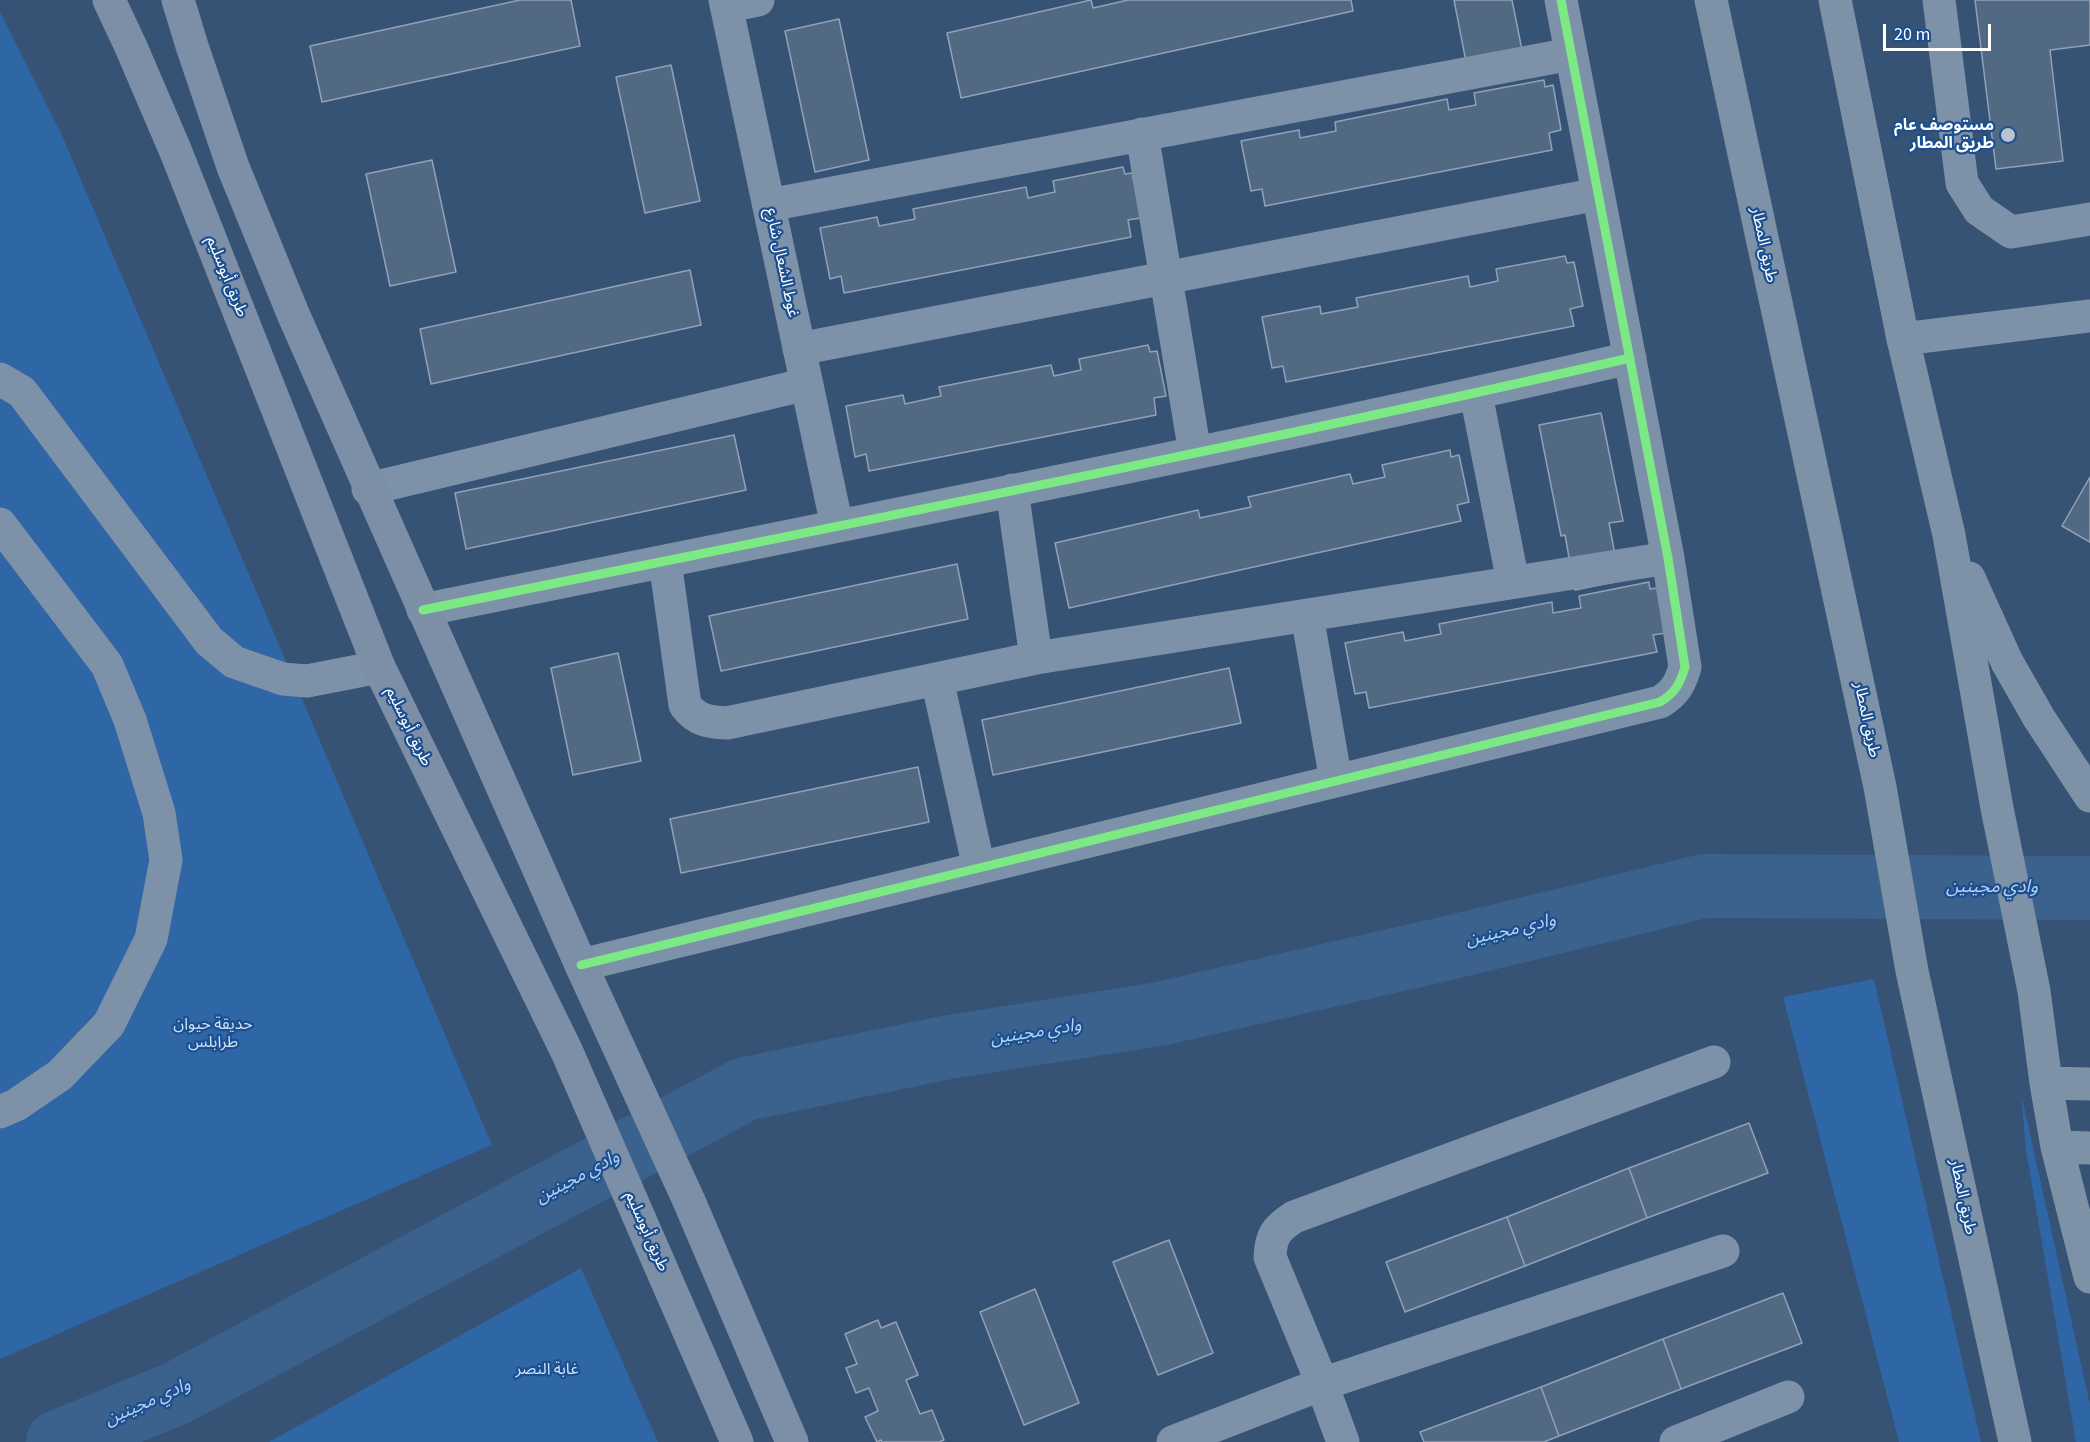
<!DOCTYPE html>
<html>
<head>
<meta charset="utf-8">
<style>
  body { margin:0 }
  #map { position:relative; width:2090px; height:1442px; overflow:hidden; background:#365274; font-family:"Source Sans 3",sans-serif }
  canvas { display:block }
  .scale { position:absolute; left:1883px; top:24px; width:108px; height:27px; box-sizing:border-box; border:3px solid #fff; border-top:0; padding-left:8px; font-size:18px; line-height:21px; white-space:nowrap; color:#fff; -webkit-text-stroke:4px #1b4f8f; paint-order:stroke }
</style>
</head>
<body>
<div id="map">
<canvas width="2090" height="1442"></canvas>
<div class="scale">20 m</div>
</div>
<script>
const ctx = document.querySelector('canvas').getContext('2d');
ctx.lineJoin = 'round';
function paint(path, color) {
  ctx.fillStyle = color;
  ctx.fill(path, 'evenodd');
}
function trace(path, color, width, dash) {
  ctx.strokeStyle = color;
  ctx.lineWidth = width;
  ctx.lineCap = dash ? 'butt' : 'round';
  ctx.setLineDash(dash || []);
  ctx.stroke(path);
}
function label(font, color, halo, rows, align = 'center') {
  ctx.font = font + ' "Source Sans 3","Noto Sans Arabic",sans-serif';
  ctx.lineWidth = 4.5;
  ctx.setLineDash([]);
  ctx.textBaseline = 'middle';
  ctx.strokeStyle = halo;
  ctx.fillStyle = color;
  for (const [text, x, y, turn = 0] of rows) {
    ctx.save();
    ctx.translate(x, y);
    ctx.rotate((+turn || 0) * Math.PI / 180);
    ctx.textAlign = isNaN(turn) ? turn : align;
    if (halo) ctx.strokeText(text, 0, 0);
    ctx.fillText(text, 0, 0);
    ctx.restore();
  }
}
const green = new Path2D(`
  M 0,12 L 61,133 L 492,1145 L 0,1359 Z
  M 1874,979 L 1981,1442 L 1899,1442 L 1783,997 Z
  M 2021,1093 L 2090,1405 L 2090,1442 L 2076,1442 L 2026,1150 Z
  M 581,1268 L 658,1442 L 269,1442 Z`);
const river = new Path2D(`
  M 58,1442 L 177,1393 L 745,1089 L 949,1047 L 1159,1014 L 1444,949 L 1704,886 L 2090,888`);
const building = new Path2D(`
  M 520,0 L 571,0 L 580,46 L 322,102 L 310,46 Z
  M 1091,0 L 1093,8 L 1128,0 L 1351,0 L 1353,11 L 961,98 L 947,33 Z
  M 1454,0 L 1512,0 L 1524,60 L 1468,72 Z
  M 1975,0 L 2090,0 L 2090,45 L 2050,50 L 2063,161 L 1996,169 Z
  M 839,19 L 869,160 L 815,172 L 785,31 Z
  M 671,65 L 700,201 L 645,213 L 616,77 Z
  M 1544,80 L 1545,87 L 1553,85 L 1561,130 L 1549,133 L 1552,150 L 1265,206 L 1262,189 L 1251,191 L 1241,141 L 1299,130 L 1300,138 L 1336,131 L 1335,122 L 1447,99 L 1449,110 L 1476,105 L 1474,93 Z
  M 432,160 L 456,272 L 390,286 L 366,174 Z
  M 1123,167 L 1125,174 L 1132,173 L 1141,218 L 1128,220 L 1131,237 L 844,293 L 841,276 L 830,279 L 820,228 L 877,217 L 879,226 L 915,219 L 913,209 L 1026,187 L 1028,198 L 1055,192 L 1053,181 Z
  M 1565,256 L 1567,263 L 1574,262 L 1583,306 L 1570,309 L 1574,326 L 1286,382 L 1283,366 L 1272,368 L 1262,317 L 1320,306 L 1321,314 L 1358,307 L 1356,298 L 1468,276 L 1470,287 L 1498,281 L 1496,269 Z
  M 690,270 L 701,325 L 431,384 L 420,329 Z
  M 1148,345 L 1150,352 L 1157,351 L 1166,396 L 1154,398 L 1156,415 L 869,471 L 866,454 L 855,457 L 846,406 L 903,395 L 905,404 L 941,396 L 939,387 L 1051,365 L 1054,376 L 1081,370 L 1079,359 Z
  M 1601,413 L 1623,521 L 1609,523 L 1620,581 L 1575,590 L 1565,535 L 1561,536 L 1539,425 Z
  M 734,435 L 746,490 L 466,549 L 455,493 Z
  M 1450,450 L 1451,457 L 1459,455 L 1469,502 L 1457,505 L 1461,521 L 1069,608 L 1055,543 L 1198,510 L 1200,518 L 1251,507 L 1248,497 L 1350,474 L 1353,484 L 1385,477 L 1382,465 Z
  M 2090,477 L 2090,542 L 2062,526 Z
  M 957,564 L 968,619 L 721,671 L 709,616 Z
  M 1649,582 L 1650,589 L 1657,588 L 1666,633 L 1653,635 L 1657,652 L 1369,708 L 1366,692 L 1355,694 L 1345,643 L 1403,632 L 1405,641 L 1441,634 L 1439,624 L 1552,602 L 1553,613 L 1581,608 L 1579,596 Z
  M 618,653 L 641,761 L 573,775 L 551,668 Z
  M 1229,668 L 1241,723 L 993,775 L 982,720 Z
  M 918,767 L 929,822 L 681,873 L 670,819 Z
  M 1749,1123 L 1768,1173 L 1647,1218 L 1629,1168 Z
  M 1629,1168 L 1647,1218 L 1525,1266 L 1507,1217 Z
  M 1507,1217 L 1525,1266 L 1405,1312 L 1386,1262 Z
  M 1169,1240 L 1213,1353 L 1158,1375 L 1113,1262 Z
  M 1035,1289 L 1079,1403 L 1024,1425 L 980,1312 Z
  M 1783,1293 L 1802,1343 L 1681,1389 L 1663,1339 Z
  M 878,1320 L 881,1328 L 896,1322 L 918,1375 L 906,1380 L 920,1414 L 932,1410 L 944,1440 L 939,1442 L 882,1442 L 881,1440 L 877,1442 L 865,1417 L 878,1411 L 869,1388 L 856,1393 L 846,1368 L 857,1364 L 845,1334 Z
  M 1663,1339 L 1681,1389 L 1559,1436 L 1541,1387 Z
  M 1541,1387 L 1559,1436 L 1544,1442 L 1424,1442 L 1420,1432 Z`);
const minor = new Path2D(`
  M 725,0 L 837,526
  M 1939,0 L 1962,183 L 1979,210 L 2011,232 L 2090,219
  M 727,6 L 758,0
  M 1142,134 L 1195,453
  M 769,205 L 1571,54
  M 1903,339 L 2090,316
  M 799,349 L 1598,194
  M 0,379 L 22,392 L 209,641 L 234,662 L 283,679 L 307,681 L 379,667
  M 1476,394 L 1513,582
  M 368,489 L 807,384
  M 1012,490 L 1036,658
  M 0,524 L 107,665 L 130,720 L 159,813 L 166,860 L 151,939 L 109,1024 L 60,1075 L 16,1105 L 0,1112
  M 665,561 L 685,705 C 697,721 709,722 727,723 L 1036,658 L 1668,558
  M 423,610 C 826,528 1230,450 1630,358
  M 1307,615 L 1336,781
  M 937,679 L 979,868
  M 581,965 L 1660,702 C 1675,693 1680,684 1685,667 L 1668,558 L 1561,0
  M 1173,1442 L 1322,1384 L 1723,1251
  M 1343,1442 L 1317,1371 L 1270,1257 C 1271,1235 1276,1229 1294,1217 L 1714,1062
  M 1676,1442 L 1788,1397`);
const major = new Path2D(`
  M 109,0 L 131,47 L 176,152 L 379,667 L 567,1052 L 737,1442
  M 178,0 L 192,46 L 233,167 L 294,316 L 581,965 L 689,1201 L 792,1442`);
const highway = new Path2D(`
  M 1711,0 L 1880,787 L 1912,971 L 2015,1442
  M 1835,0 L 1903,339 L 1949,535 L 1997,808 L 2034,991 L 2046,1083 L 2057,1147 L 2090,1277
  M 1969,578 L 2007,662 L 2039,718 L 2090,796
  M 2046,1083 L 2090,1084
  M 2057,1147 L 2090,1148`);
const cycleway = new Path2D(`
  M 423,610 C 826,528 1230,450 1630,358
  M 581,965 L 1660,702 C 1675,693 1680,684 1685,667 L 1668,558 L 1561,0`);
const markers = [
  [2008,135,8,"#b9c2ce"]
];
const poiNames = [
  ["مستوصف عام",1994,126],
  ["طريق المطار",1994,144]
];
const streetNames = [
  ["طريق المطار",1763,245,78],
  ["غوط الشعال شارع",781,263,78],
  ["طريق أبوسليم",226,277,68],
  ["طريق المطار",1866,720,78],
  ["طريق أبوسليم",408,727,64],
  ["طريق المطار",1962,1197,78],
  ["طريق أبوسليم",646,1232,66]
];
const parkNames = [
  ["حديقة حيوان",213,1025],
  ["طرابلس",213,1043],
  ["غابة النصر",547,1370]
];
const waterNames = [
  ["وادي مجينين",1992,888],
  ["وادي مجينين",1511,931,-13],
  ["وادي مجينين",1036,1033,-9],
  ["وادي مجينين",578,1178,-28],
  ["وادي مجينين",148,1403,-24]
];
paint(green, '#2f66a5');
trace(river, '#3b618d', 64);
paint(building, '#526984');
trace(building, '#92a2b6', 1.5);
trace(minor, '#7d92a8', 33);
trace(major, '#7d8ea7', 33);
trace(highway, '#7e92a7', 33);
trace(cycleway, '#7ce984', 9);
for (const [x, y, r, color] of markers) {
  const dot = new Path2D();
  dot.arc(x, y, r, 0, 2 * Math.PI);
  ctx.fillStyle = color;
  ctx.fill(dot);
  trace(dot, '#1b4f8f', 2);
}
label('bold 16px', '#fff', '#1b4f8f', poiNames, 'right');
label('16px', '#fff', '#1b4f8f', streetNames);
label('16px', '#cfe3fa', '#1b4f8f', parkNames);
label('italic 18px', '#b5d3f5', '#1b4f8f', waterNames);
</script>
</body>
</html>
